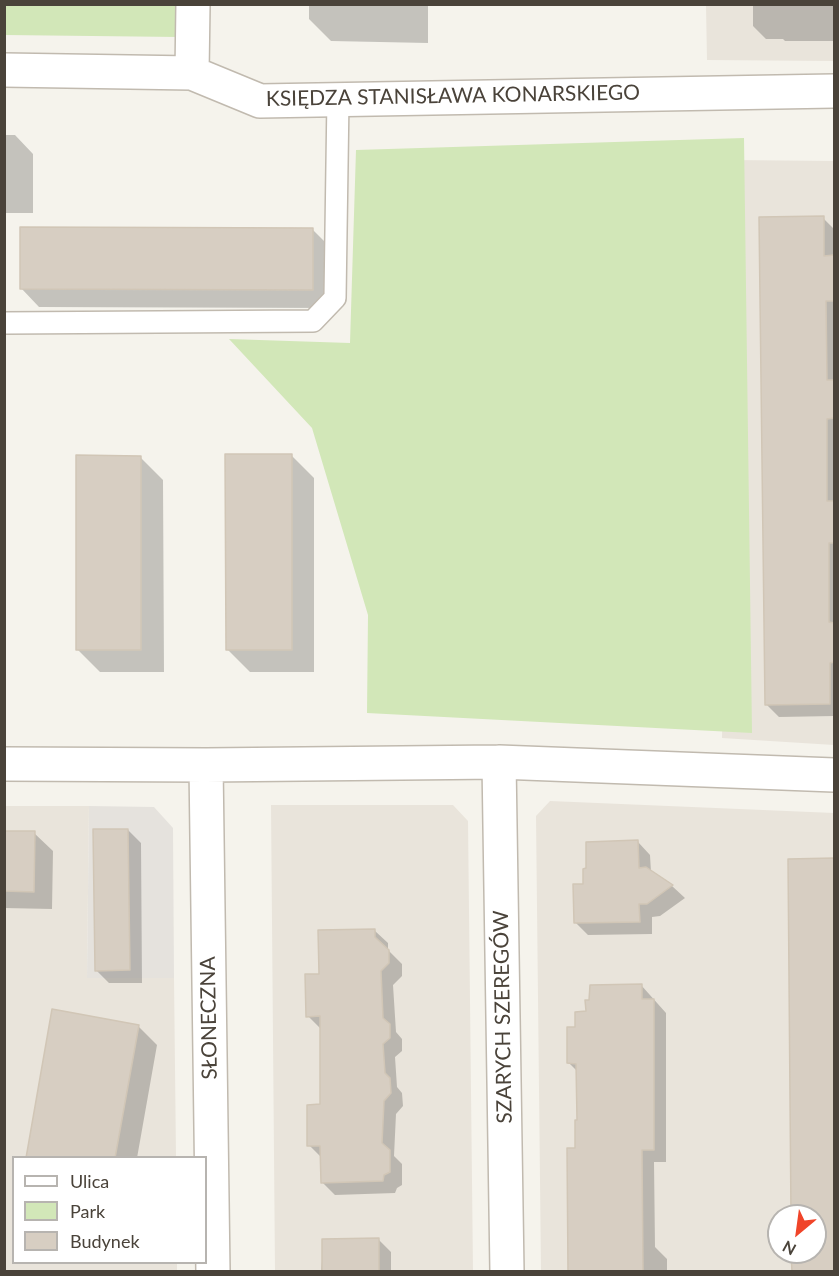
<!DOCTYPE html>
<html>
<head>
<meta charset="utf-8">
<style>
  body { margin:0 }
  #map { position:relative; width:839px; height:1276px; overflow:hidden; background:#f5f3ec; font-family:Lato,sans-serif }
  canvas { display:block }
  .frame { position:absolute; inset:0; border:6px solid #4a433a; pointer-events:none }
  .legend { position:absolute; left:12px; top:1156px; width:195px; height:108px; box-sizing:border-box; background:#fff; border:2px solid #b7b4b0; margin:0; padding:8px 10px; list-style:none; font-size:18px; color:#4a433a }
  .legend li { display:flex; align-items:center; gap:12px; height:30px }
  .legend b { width:30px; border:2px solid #b7b4b0 }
  .north { position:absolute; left:767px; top:1204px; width:60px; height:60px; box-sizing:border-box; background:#fff; border:2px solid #b7b4b0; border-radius:50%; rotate:209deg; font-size:16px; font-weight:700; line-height:24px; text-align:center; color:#4a433a }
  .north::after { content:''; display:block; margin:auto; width:21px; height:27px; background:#f04429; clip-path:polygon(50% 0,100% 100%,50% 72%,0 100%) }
</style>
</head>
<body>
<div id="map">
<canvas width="839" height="1276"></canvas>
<div class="frame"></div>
<ul class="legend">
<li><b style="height:8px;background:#fff"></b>Ulica</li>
<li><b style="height:16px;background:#d2e7b8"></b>Park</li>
<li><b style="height:16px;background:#d7cec2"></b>Budynek</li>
</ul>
<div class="north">N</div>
</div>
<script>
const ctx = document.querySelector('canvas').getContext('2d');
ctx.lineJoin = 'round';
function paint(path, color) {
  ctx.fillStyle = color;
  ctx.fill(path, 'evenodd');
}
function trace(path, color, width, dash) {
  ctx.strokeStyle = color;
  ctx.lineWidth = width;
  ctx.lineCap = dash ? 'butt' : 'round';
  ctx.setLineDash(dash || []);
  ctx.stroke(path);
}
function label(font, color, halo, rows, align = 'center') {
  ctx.font = font + ' Lato,sans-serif';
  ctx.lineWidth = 4.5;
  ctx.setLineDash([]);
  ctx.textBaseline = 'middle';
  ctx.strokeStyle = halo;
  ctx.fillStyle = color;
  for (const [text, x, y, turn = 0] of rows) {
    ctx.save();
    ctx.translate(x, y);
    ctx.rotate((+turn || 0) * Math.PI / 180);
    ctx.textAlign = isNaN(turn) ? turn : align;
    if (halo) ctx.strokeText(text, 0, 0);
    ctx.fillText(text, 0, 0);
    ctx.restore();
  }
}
const residential = new Path2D(`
  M 706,5 L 834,5 L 834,61 L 707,60 Z
  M 730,160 L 834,161 L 834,745 L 722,738 Z
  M 550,801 L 834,813 L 834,1271 L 541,1271 L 536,816 ZM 779,1216 L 815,1216 L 815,1252 L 779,1252 Z
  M 271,805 L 453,805 L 468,821 L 473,1271 L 275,1271 Z
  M 5,806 L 89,806 L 87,978 L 174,978 L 176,1157 L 14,1158 L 14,1262 L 177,1263 L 177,1271 L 5,1272 Z`);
const industrial = new Path2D(`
  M 89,806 L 154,807 L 173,828 L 174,978 L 87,978 Z`);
const green = new Path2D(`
  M 5,5 L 178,5 L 179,37 L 5,35 Z
  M 744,138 L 752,733 L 367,713 L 368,615 L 312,428 L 229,339 L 350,343 L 356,150 Z`);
const shadow = new Path2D(`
  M 309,4 L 428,4 L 428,43 L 331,41 L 309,19 Z
  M 753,4 L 834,4 L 834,41 L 785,41 L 783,39 L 766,39 L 753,26 Z
  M 4,135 L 15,135 L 33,154 L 33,213 L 4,213 Z
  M 823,218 L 834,229 L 834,716 L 779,717 L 766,704 Z
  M 312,229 L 330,247 L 331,308 L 39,307 L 21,288 Z
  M 291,455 L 314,478 L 314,672 L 250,672 L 227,649 Z
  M 140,457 L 163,480 L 164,672 L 100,672 L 78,650 Z
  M 128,830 L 141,843 L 142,983 L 109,983 L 96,970 Z
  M 4,833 L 34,833 L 53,851 L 52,909 L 4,908 Z
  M 638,842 L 650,855 L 651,872 L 672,886 L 685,898 L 660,916 L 652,917 L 652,934 L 588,935 L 575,922 L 584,885 Z
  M 789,860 L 834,860 L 834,1272 L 793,1272 L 793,1252 L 815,1252 L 815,1216 L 793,1216 Z
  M 375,931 L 388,943 L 388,950 L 402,964 L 402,976 L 393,985 L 396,1032 L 402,1039 L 402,1051 L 395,1057 L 397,1087 L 402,1093 L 403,1106 L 396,1114 L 394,1156 L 402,1164 L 402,1185 L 397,1188 L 395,1193 L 335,1195 L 322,1182 L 322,1158 L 309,1145 L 322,1106 L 321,1029 L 308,1016 L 320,975 Z
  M 641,985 L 666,1013 L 666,1162 L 654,1162 L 655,1247 L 667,1259 L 667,1272 L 570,1272 L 579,1122 L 577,1071 L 569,1063 L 577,1028 L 587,1013 Z
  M 138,1026 L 157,1045 L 137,1158 L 28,1158 Z
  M 324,1240 L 379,1240 L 391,1252 L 391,1272 L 321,1272 Z`);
const building = new Path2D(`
  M 824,216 L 824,256 L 834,255 L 834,301 L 826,301 L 827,380 L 834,380 L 834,418 L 827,419 L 827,501 L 834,501 L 834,543 L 829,543 L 829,622 L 834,623 L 834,662 L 830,663 L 830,704 L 765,705 L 759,217 Z
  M 20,227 L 313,228 L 313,290 L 20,289 Z
  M 225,454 L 292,454 L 292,650 L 226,650 Z
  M 76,455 L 141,456 L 141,650 L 76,650 Z
  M 93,829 L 128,829 L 130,970 L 95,971 Z
  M 4,831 L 35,831 L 34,892 L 4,891 Z
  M 638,840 L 639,868 L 646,867 L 673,885 L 647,904 L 639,904 L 640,922 L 574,923 L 573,884 L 583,884 L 583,869 L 586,868 L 586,842 Z
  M 834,858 L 834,1272 L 792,1272 L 791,1252 L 815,1252 L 815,1216 L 791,1216 L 788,859 Z
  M 375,929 L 375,937 L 389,950 L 389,963 L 381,971 L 383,1018 L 390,1024 L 390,1038 L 383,1044 L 385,1073 L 390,1078 L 391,1093 L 384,1101 L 382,1143 L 390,1150 L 390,1172 L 384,1175 L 383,1181 L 321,1183 L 320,1146 L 307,1146 L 307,1105 L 320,1104 L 320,1016 L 306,1017 L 305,974 L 319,974 L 318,930 Z
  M 642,984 L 642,999 L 654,999 L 654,1150 L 642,1150 L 643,1272 L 568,1272 L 567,1148 L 575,1148 L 575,1120 L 577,1120 L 576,1064 L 567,1063 L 567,1027 L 575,1027 L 575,1012 L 586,1011 L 585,1000 L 589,1000 L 590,985 Z
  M 52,1009 L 139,1025 L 115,1158 L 26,1158 Z
  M 379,1238 L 379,1272 L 322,1272 L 322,1239 Z`);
const service = new Path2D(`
  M 4,323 L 313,321 L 335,298 L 338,98`);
const minor = new Path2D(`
  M 4,70 L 192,73 L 260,101 L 834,91
  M 192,73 L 193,4
  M 499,762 L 507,1272
  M 4,764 L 206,765 L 499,762 L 834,775
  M 206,765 L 213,1272`);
const streetNames = [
  ["KSIĘDZA STANISŁAWA KONARSKIEGO",453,96,-1],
  ["SZARYCH SZEREGÓW",503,1017,-91],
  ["SŁONECZNA",209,1018,-91]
];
paint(residential, '#e9e4db');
paint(industrial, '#e5e2dd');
paint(green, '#d2e7b8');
paint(shadow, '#0003');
paint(building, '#d7cec2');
trace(building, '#d1c6b6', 1.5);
trace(service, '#c1baaf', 24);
trace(minor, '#c1baaf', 36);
trace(service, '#fff', 21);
trace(minor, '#fff', 33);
label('21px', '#4a433a', '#fff', streetNames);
</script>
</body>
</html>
